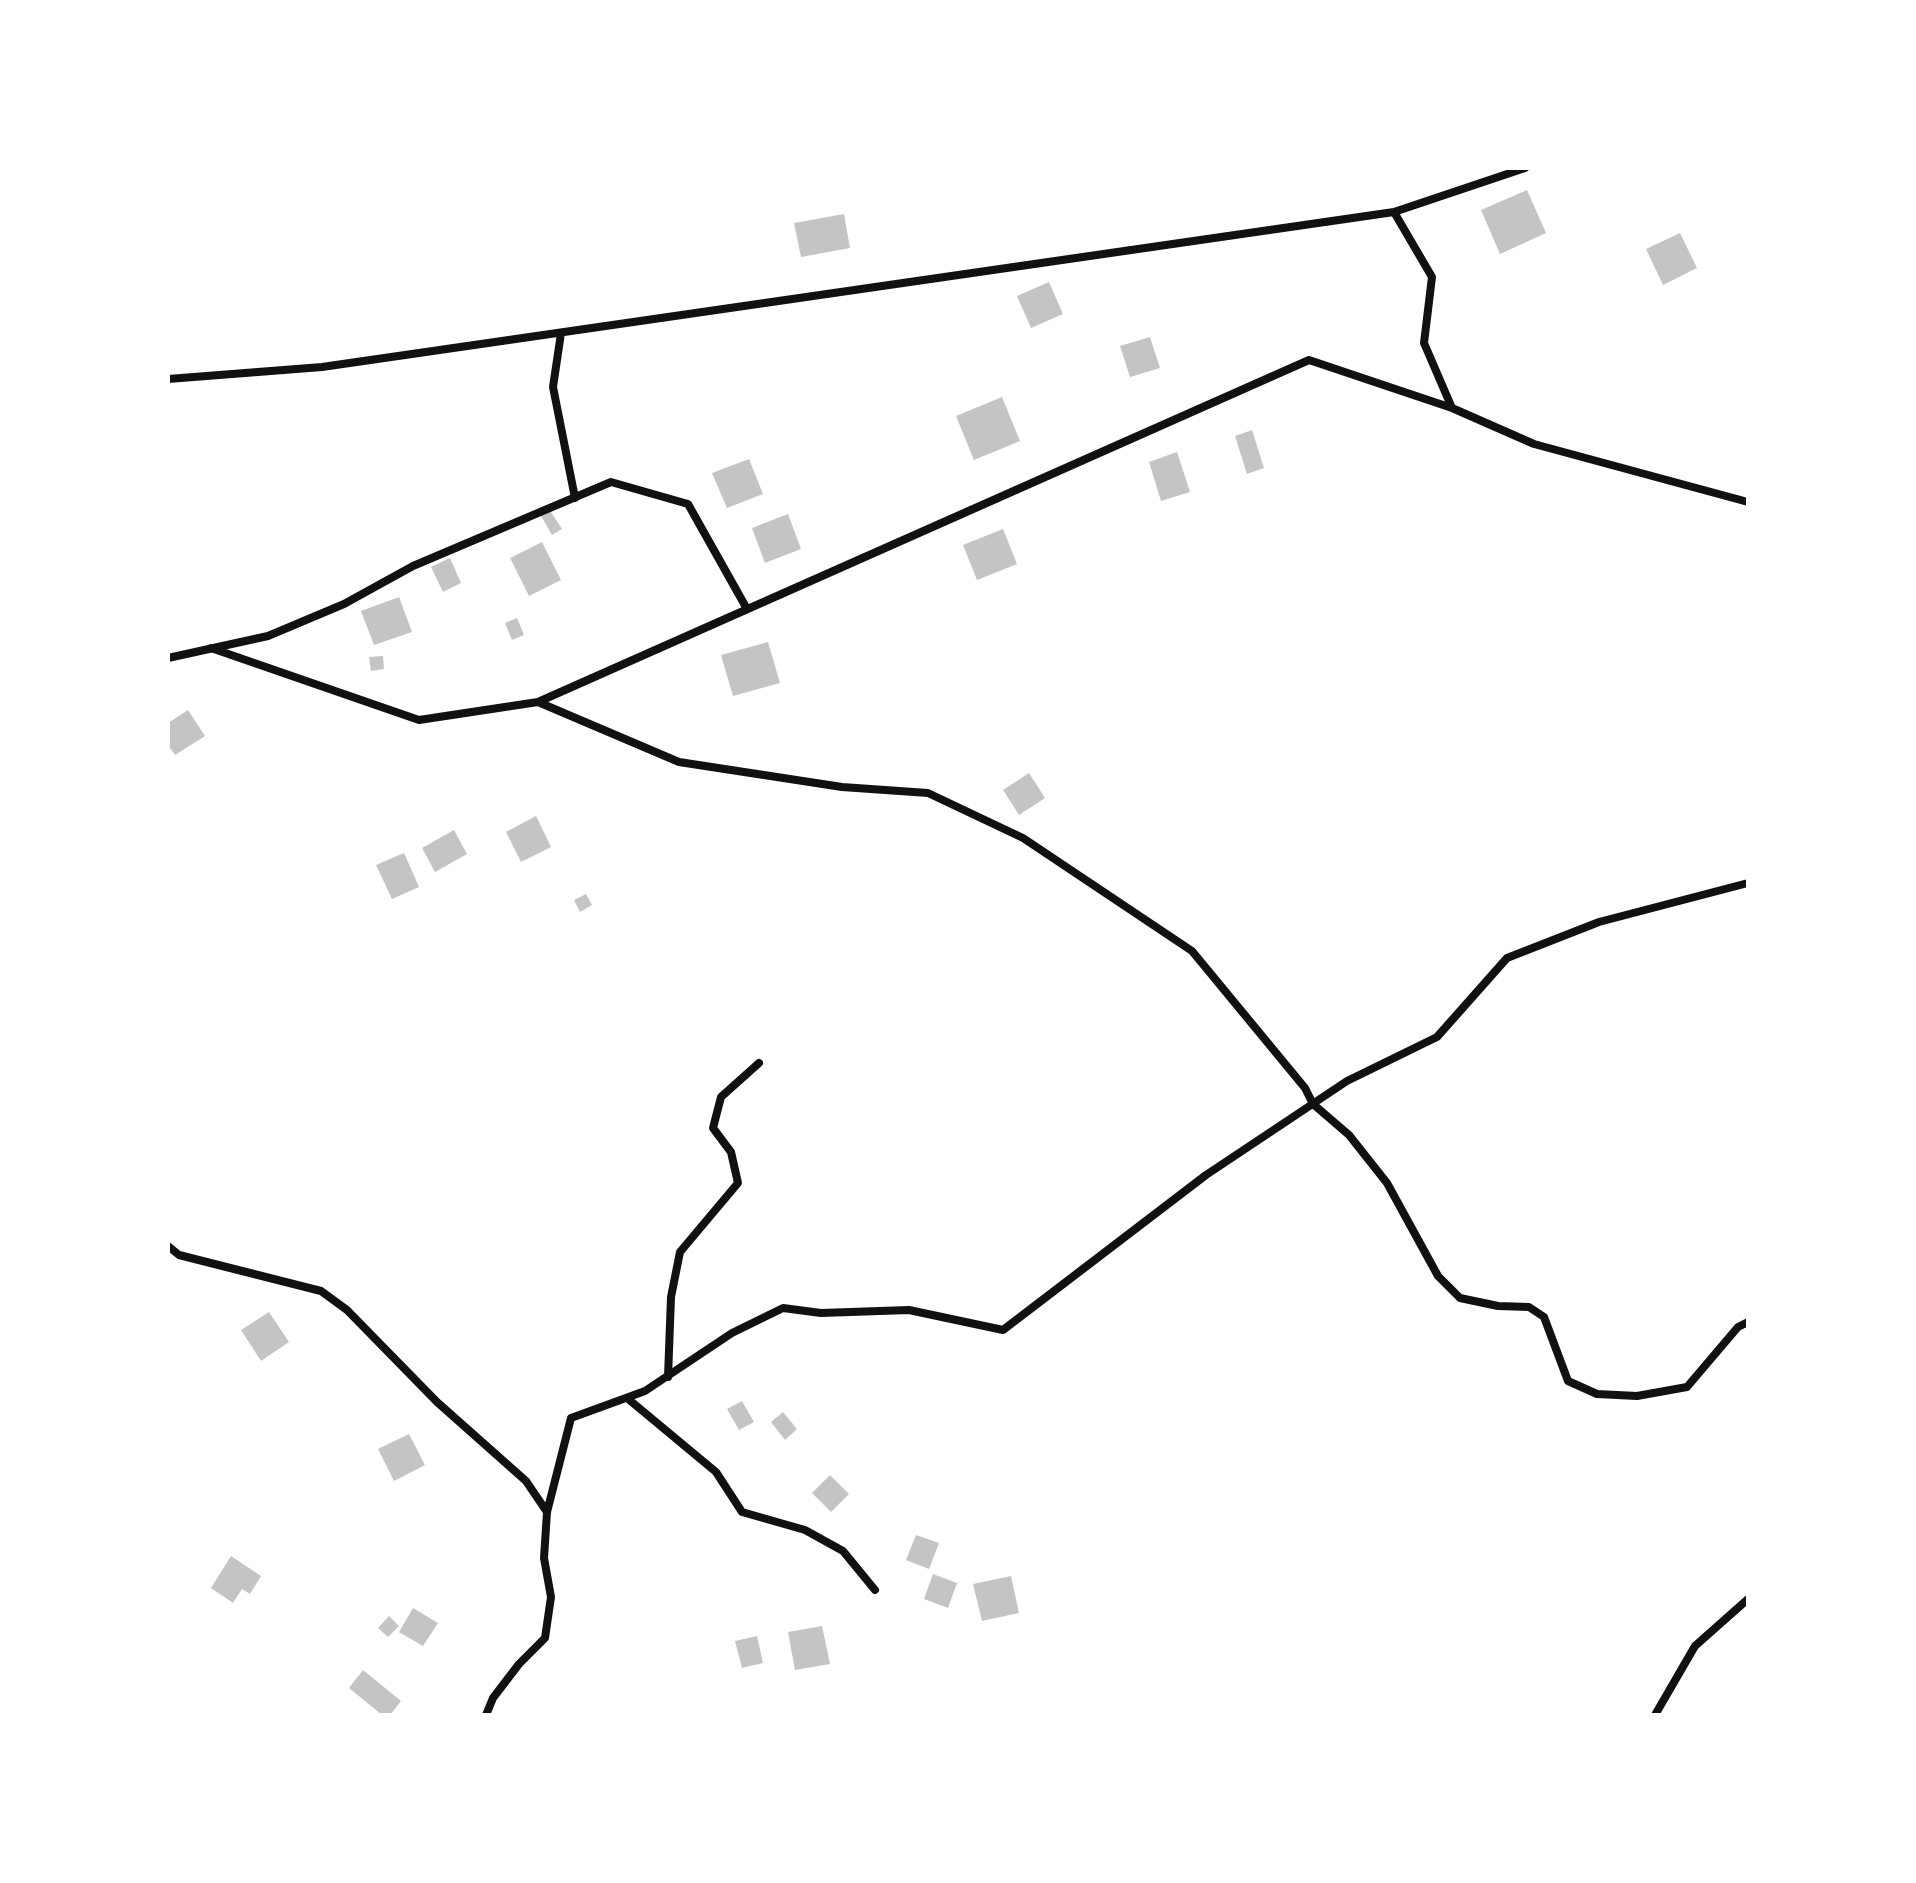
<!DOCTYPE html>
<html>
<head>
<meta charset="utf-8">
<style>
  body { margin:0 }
  #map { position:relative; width:1916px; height:1883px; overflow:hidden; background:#fff; font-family:"Titillium Web",sans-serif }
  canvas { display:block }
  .frame { position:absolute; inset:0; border:170px solid #fff; pointer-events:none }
</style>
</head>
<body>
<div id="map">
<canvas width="1916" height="1883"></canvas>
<div class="frame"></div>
</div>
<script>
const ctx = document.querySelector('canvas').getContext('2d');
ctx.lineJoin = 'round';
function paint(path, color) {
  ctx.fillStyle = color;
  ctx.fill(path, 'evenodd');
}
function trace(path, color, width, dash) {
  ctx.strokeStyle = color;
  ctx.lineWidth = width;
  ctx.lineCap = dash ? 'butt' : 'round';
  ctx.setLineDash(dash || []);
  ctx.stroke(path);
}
const building = new Path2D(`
  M 1527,190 L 1546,233 L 1500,254 L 1481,210 Z
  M 844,214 L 850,248 L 801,257 L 794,223 Z
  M 1680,233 L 1697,268 L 1663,285 L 1646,249 Z
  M 1049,282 L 1063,314 L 1031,328 L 1017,296 Z
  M 1150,337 L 1160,368 L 1130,377 L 1120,346 Z
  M 1002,397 L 1020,441 L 974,460 L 956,416 Z
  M 1252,430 L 1264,468 L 1247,474 L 1235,436 Z
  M 1177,452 L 1190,492 L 1161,501 L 1149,462 Z
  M 749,459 L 763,494 L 727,508 L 712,473 Z
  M 549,509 L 562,529 L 552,535 L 540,514 Z
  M 788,514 L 801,549 L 765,563 L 752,528 Z
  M 1003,529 L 1017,564 L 977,580 L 963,545 Z
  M 542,542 L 561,580 L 529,596 L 510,558 Z
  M 450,558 L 461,583 L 443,592 L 431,567 Z
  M 399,597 L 412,632 L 374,645 L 361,611 Z
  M 517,618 L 524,635 L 512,640 L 505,623 Z
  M 768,642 L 780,683 L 733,696 L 721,655 Z
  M 383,656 L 384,669 L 371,671 L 369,657 Z
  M 188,710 L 205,736 L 175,755 L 168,745 L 168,723 Z
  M 1029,773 L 1045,798 L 1019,815 L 1003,790 Z
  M 536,816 L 551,847 L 521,862 L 506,832 Z
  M 454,830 L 467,854 L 435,872 L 422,848 Z
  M 404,853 L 419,887 L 392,899 L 376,865 Z
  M 586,894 L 592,905 L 580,912 L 574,900 Z
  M 269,1312 L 289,1342 L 261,1361 L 241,1330 Z
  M 742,1401 L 754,1422 L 739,1430 L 727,1409 Z
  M 783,1412 L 797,1429 L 785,1440 L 771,1422 Z
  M 409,1434 L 425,1465 L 394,1481 L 378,1449 Z
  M 830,1475 L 849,1494 L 831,1512 L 812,1493 Z
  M 916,1535 L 939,1543 L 929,1569 L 906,1560 Z
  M 231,1556 L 261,1576 L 250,1594 L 242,1589 L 233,1603 L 211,1588 Z
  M 933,1574 L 957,1583 L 948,1608 L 924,1599 Z
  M 1011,1576 L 1019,1613 L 982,1621 L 973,1584 Z
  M 413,1608 L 438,1623 L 423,1646 L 399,1632 Z
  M 389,1616 L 399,1626 L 388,1637 L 378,1628 Z
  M 822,1626 L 830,1664 L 795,1670 L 788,1632 Z
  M 757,1636 L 763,1663 L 742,1668 L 735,1641 Z
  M 363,1670 L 401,1701 L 390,1715 L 382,1715 L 349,1688 Z`);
const minor = new Path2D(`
  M 1394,212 L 1432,277 L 1424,343 L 1452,408 L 1534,444 L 1748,502
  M 561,333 L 553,387 L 575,498
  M 168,379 L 322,367 L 1394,212 L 1525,168
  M 211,648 L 419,720 L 538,702 L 1309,360 L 1452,408
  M 168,658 L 268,636 L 344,604 L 413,566 L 611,482 L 688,504 L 747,609
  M 538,702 L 679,762 L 842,787 L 928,793 L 1023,838 L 1192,951 L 1305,1088 L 1313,1104 L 1349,1135 L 1387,1183 L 1438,1276 L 1460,1298 L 1498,1306 L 1529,1307 L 1544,1317 L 1568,1381 L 1597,1394 L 1637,1396 L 1687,1387 L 1738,1327 L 1748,1322
  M 168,1246 L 179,1255 L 321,1291 L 347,1310 L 437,1402 L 526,1481 L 547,1512
  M 668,1377 L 671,1297 L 680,1252 L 738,1183 L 731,1152 L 713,1128 L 721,1097 L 759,1063
  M 627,1398 L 716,1472 L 742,1512 L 805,1530 L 843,1551 L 875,1590
  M 486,1715 L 493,1698 L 519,1664 L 545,1638 L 551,1597 L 544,1558 L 547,1512 L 571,1418 L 645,1391 L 732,1333 L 783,1308 L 821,1313 L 909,1310 L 1003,1330 L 1206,1175 L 1347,1081 L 1437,1037 L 1507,958 L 1599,922 L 1748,883
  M 1655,1715 L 1695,1646 L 1748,1599`);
paint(building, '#c4c4c4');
trace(minor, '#111', 8);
</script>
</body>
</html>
